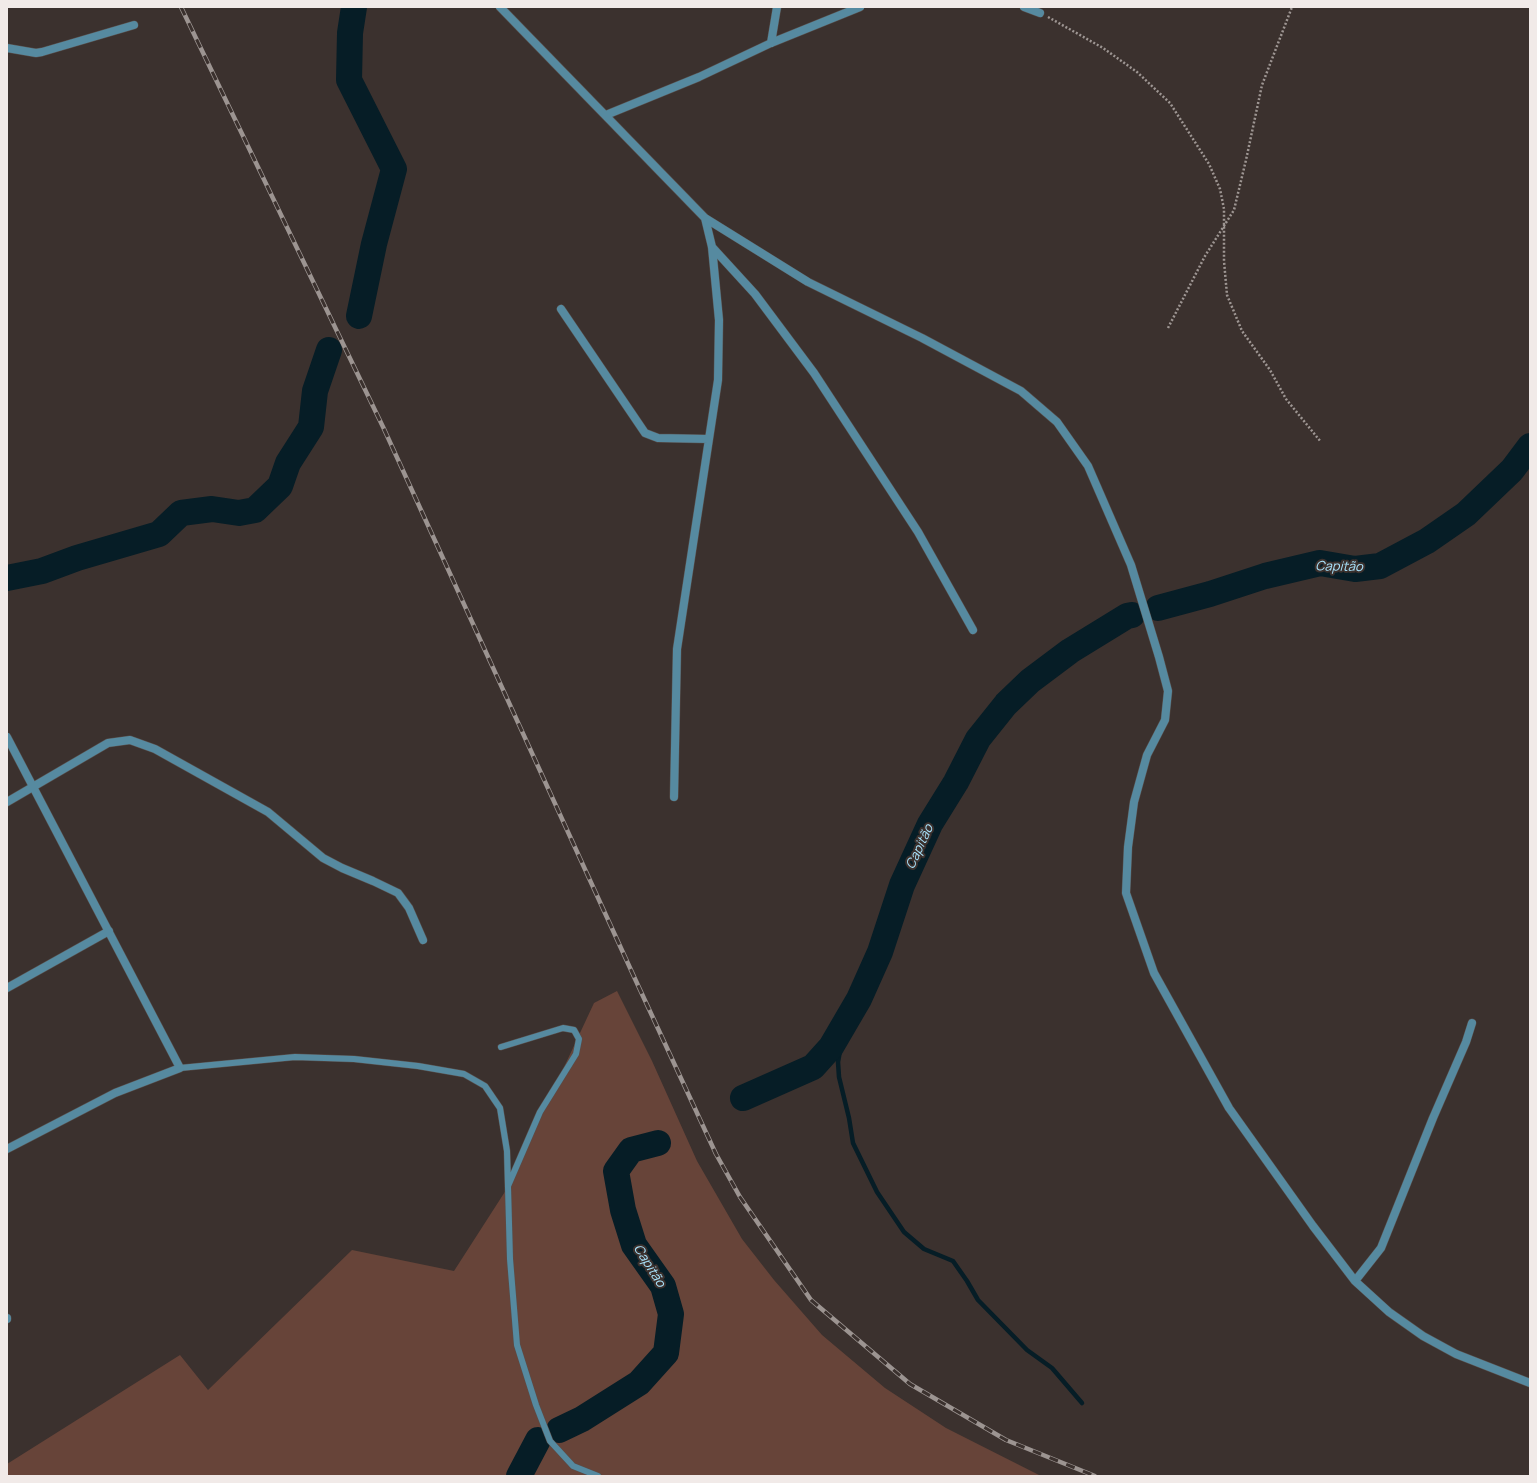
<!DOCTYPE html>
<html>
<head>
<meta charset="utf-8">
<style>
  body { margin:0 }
  #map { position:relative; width:1537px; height:1483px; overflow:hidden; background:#3b312e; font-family:Manrope,sans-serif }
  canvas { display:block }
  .frame { position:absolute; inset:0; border:8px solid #f1eae8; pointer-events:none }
</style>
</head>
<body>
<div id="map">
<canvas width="1537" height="1483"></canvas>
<div class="frame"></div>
</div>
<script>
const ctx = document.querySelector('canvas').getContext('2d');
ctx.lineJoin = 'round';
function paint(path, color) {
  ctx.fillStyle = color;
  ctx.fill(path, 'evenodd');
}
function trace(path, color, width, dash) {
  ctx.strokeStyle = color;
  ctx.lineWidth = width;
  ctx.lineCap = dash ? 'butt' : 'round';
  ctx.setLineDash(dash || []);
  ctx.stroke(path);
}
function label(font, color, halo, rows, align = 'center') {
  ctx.font = font + ' Manrope,sans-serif';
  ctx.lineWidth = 4;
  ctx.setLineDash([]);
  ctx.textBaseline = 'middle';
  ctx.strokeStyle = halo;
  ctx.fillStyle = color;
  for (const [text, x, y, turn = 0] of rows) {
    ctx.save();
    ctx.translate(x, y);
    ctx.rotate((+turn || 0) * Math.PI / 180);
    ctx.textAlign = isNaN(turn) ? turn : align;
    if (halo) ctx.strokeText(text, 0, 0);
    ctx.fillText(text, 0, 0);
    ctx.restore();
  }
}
const green = new Path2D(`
  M 617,991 L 652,1061 L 697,1161 L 742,1239 L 774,1280 L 822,1335 L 885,1388 L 946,1428 L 1041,1476 L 7,1476 L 7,1464 L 180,1355 L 208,1390 L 352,1250 L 454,1271 L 508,1187 L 594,1003 Z`);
const stream = new Path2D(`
  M 845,1023 L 838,1062 L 839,1077 L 849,1118 L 853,1143 L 877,1192 L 904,1232 L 924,1249 L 953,1261 L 967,1281 L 978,1300 L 1027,1350 L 1052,1368 L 1082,1403`);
const river = new Path2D(`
  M 354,7 L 350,33 L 349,80 L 394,169 L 374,244 L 359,316
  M 7,578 L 42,571 L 77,558 L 159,534 L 181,513 L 212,509 L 239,513 L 255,510 L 280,486 L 288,463 L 311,427 L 315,391 L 329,350
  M 1158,608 L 1210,594 L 1265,576 L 1320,563 L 1355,569 L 1380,566 L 1427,541 L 1466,514 L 1512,470 L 1530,446
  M 743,1098 L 813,1067 L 831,1047 L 859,999 L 880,952 L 902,885 L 930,824 L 956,782 L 978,739 L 1006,704 L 1030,681 L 1070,651 L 1127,616 L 1132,615
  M 559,1430 L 582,1419 L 639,1383 L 666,1353 L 671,1314 L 663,1286 L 634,1245 L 623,1210 L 616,1171 L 631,1150 L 658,1143
  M 519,1476 L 538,1440`);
const path = new Path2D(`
  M 1048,17 L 1103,48 L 1137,72 L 1170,103 L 1209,164 L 1220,189 L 1224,209 L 1224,261 L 1227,295 L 1242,331 L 1270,370 L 1286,399 L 1321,442
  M 1168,328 L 1205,256 L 1234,210 L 1246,160 L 1262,85 L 1292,7`);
const service = new Path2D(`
  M 501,1047 L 563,1028 L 574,1030 L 579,1039 L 576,1054 L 540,1112 L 508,1186
  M 180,1068 L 295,1057 L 354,1059 L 418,1066 L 464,1074 L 485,1086 L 500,1108 L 507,1151 L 510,1259 L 517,1345 L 536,1405 L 550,1441 L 573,1466 L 598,1476`);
const minor = new Path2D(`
  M 500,7 L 705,218 L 808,282 L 922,338 L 1021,391 L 1057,422 L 1088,466 L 1131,565 L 1159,657 L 1168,691 L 1165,720 L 1147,755 L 1134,802 L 1128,847 L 1126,893 L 1154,973 L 1229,1108 L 1313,1226 L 1355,1281 L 1389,1312 L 1423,1336 L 1456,1354 L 1530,1383
  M 1024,7 L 1040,13
  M 771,43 L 777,7
  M 7,48 L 36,53 L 42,52 L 134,25
  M 606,115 L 699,77 L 771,43 L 860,7
  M 712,247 L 755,294 L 814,373 L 918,532 L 973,630
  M 561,309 L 645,433 L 658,438 L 709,439
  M 7,737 L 180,1068 L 115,1093 L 7,1149
  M 674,797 L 677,649 L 718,380 L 719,320 L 712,247 L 705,218
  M 7,802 L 108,743 L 130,740 L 155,749 L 268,812 L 323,858 L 342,868 L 373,881 L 398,893 L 409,908 L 423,940
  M 7,988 L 109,931
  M 1355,1281 L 1381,1248 L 1433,1118 L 1466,1042 L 1472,1023
  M 7,1318 L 7,1319`);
const rail = new Path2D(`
  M 181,7 L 384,429 L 636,981 L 716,1154 L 740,1197 L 811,1300 L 910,1384 L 1006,1440 L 1095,1476`);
const waterNames = [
  ["Capitão",1339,567,1],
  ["Capitão",920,847,-65],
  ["Capitão",649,1266,58]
];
paint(green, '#674439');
trace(stream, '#061d26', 4.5);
trace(river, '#061d26', 26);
trace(service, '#584f4c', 7);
trace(minor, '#584f4c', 9);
trace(path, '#9e9693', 2.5, [2, 2]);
trace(service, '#568aa0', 6);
trace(minor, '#568aa0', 8);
trace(rail, '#9c9491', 4.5);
trace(rail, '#3b312e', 3, [9]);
label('italic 13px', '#a9e3fc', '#3b312e', waterNames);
</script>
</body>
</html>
